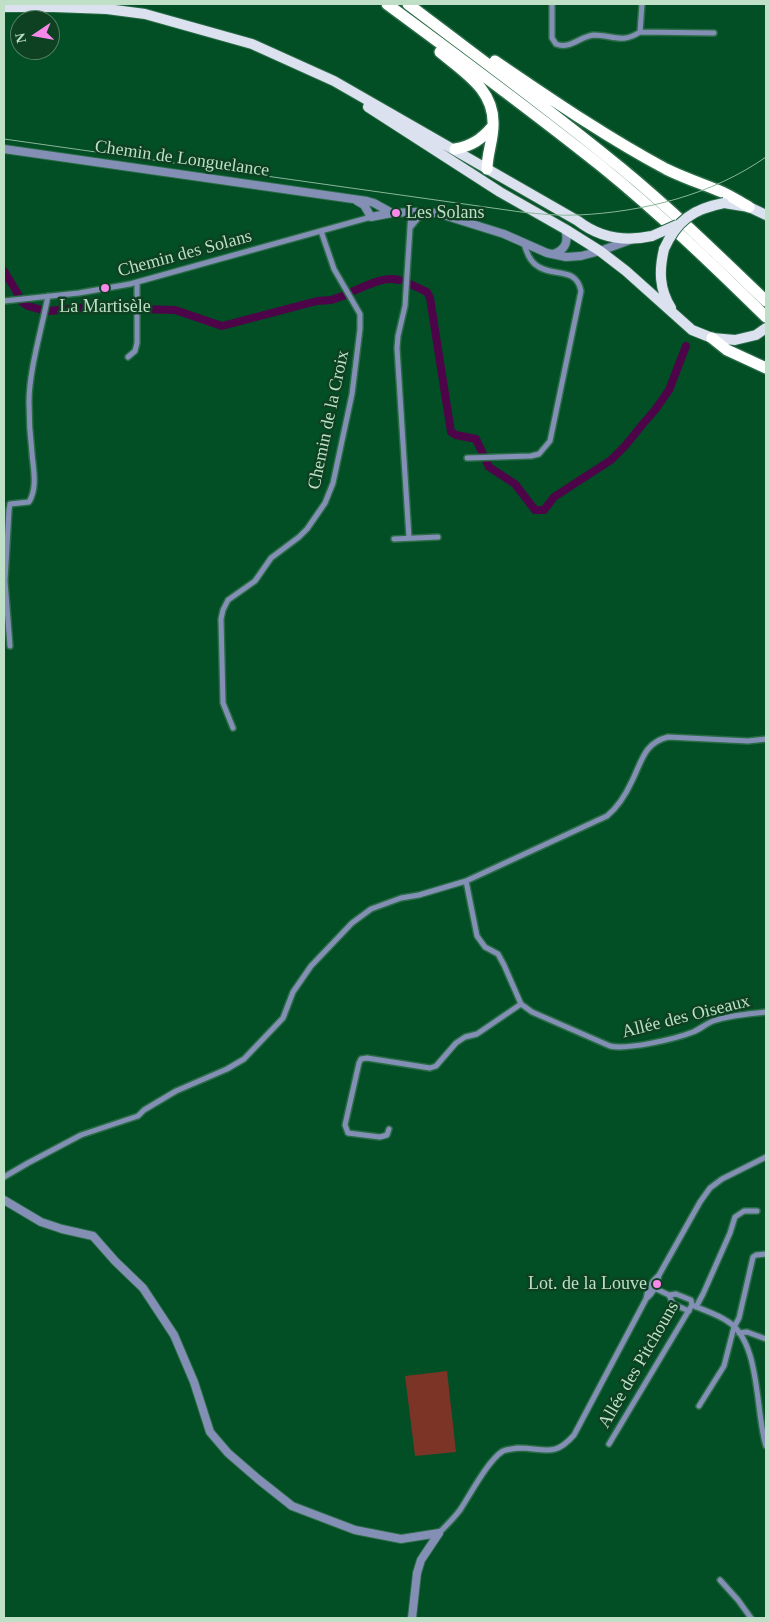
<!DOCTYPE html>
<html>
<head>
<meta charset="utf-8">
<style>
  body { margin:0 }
  #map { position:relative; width:770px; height:1622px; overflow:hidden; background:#024e25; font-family:Georgia,serif }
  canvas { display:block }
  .frame { position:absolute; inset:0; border:5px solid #bfdfc7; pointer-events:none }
  .north { position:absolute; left:10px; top:10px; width:50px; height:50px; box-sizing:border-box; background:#0d4121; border:1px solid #548063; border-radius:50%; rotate:258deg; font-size:14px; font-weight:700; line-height:20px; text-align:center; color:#bfdfc7 }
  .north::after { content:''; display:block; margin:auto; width:18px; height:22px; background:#f888ea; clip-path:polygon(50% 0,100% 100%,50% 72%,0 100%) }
</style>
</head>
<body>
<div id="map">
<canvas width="770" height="1622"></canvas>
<div class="frame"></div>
<div class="north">N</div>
</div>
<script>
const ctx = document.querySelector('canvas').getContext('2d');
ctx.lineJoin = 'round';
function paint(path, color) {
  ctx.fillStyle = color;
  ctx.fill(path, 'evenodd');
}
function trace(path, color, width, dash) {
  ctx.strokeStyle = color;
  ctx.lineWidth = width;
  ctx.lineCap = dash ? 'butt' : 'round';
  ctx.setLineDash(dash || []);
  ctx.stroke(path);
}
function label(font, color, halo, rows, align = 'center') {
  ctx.font = font + ' Georgia,serif';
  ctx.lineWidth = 5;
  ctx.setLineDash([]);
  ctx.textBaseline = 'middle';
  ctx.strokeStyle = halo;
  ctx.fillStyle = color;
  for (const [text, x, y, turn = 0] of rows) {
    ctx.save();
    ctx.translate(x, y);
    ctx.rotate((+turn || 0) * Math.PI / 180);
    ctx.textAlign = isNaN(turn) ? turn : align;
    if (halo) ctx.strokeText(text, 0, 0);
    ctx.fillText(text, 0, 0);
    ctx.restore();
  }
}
const green = new Path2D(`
  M 447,1371 L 456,1452 L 415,1456 L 405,1376 Z`);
const canal = new Path2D(`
  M 4,271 L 18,294
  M 410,284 L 427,292 L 430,298 L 451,432 L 456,435 L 476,439 L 489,467 L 515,484 L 535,510 L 544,510 L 554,497 L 611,460 L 625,446 L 642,425 L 655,410 L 669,390 L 686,346
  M 351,292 C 367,286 382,276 399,280
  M 22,302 L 28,306 L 42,310
  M 141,309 L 175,310 L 222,326 L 317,301 L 331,300 L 346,295
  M 49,311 L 97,306 L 134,308`);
const minor = new Path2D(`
  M 552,4 L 552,38 L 556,44 C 570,50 580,36 594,35 C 612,35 622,44 640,32 L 642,4
  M 640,32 L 714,33
  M 410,228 L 423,212
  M 4,301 L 79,293 L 130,284 L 371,217
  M 128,357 L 135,351 L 137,343 L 137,282
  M 467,458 L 531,456 L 539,454 L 550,441 L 581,291 C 576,267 556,277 539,267 C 530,262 527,253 524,244
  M 409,538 L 397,348 L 398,336 L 405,306 L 411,212
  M 394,539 L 438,537
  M 10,646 L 5,581 L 9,510 L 10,504 L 29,502 C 38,487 33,468 32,453 C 30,436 29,419 29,402 C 29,370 42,328 48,296
  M 233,728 L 223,703 L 221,619 L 223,610 L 228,600 L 255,581 L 271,558 L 299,537 L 307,529 L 325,503 L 333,483 L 352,394 L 360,329 L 360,314 L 334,269 L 321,231
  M 466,881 L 477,936 L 485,947 L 498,954 L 504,965 L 521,1004 L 532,1012 L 610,1046 C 628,1050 675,1039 693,1032 C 700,1029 706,1024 713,1021 C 730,1015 748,1014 766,1012
  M 389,1129 L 387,1135 L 380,1137 L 348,1133 L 345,1125 L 359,1063 L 361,1059 L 367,1058 L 430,1068 L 436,1066 L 456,1043 L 465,1037 L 477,1034 L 521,1004
  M 4,1177 L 28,1163 L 81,1135 L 138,1116 L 144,1110 L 176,1091 L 227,1069 L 244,1059 L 283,1018 L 293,992 L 311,966 L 352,923 L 371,909 L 401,898 L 419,895 L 466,881 L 607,816 C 618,807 626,794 632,781 C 642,761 644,743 668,737 L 748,741 L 766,739
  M 669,1295 L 673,1304 L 689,1311
  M 646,1299 C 654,1293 657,1285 659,1275 L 700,1202 L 710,1188 L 722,1179 L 766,1157
  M 692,1305 C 703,1310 717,1314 727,1321 C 761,1341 755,1411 766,1446
  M 696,1307 L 703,1294 L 730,1233 L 735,1217 L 744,1211 L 757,1211
  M 739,1333 L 747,1332 L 766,1339
  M 699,1406 L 724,1366 L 734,1327 L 739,1318 L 753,1257 L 756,1255 L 766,1254
  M 609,1444 L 692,1305 L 691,1300 L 676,1294 L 669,1295 L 650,1286
  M 439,1533 C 446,1526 454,1518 460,1510 C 470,1495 488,1460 503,1451 C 508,1449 513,1449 518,1448 C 545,1448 554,1458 574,1435 L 646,1299 C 647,1289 651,1282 659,1275
  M 720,1580 L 738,1600 L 751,1618`);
const tertiary = new Path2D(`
  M 4,149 L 367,201 L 374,203 L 392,213
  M 357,201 L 364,205 L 371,217 L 392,213 L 415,212 L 437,213 L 504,234 L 547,253 L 566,257 L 581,256 L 600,251 L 633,239
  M 553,254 C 565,250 569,242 565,229
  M 4,1200 L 41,1222 L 62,1229 L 93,1236 L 115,1261 L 143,1288 L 174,1335 L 194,1382 L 210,1432 L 228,1453 L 258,1479 L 292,1506 L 355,1530 L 401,1539 L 439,1533
  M 412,1618 L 417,1573 L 421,1560 L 439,1533`);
const primary = new Path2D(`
  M 4,7 L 54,7 L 107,9 L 145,14 L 252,44 L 334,81 L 578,221 C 600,238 625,242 652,236
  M 368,107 L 500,192 L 565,229 L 600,251 L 626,271 L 692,330 L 712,338 L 735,340 L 756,335 L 766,328
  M 724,203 L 749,207 L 766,215
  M 664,249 C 659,270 659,289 671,308`);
const motorway = new Path2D(`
  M 387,4 C 459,57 531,110 601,166 C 659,213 713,265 766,317
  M 408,4 C 479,58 552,111 621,168 C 672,210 719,256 766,301
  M 440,52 C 465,73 495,90 493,126 C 493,140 487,154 487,169
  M 495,61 C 551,99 606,137 666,169 C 684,178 703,184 722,192 C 731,196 740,202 749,207
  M 455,149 C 471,146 481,140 492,127
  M 712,338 L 727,350 L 766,368`);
const tram = new Path2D(`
  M 4,139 L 521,212 C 540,214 559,216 578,215 C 643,212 712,195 766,157`);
const primaryBridge = new Path2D(`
  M 652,236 L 677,225
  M 664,249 C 677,220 693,209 724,203`);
const markers = [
  [396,213,5,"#f888ea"],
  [105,288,5,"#f888ea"],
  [657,1284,5,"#f888ea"]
];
const streetNames = [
  ["Chemin de Longuelance",182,159,8],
  ["Chemin des Solans",185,254,-15],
  ["Chemin de la Croix",329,420,-78],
  ["Allée des Oiseaux",686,1017,-14],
  ["Allée des Pitchouns",639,1365,-60]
];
const poiNames = [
  ["Les Solans",406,213],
  ["La Martisèle",105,307,"center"],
  ["Lot. de la Louve",647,1284,"right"]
];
paint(green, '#7c3427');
trace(canal, '#4e0448', 8);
trace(minor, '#286b45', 8);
trace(tertiary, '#286b45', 10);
trace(primary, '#286b45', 12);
trace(motorway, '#286b45', 14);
trace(minor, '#848fb5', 5);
trace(tertiary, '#848fb5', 8);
trace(primary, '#dce1f0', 10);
trace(motorway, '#fff', 11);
trace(tram, '#8ab69a', 1);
trace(primaryBridge, '#286b45', 12, []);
trace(primaryBridge, '#dce1f0', 10);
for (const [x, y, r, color] of markers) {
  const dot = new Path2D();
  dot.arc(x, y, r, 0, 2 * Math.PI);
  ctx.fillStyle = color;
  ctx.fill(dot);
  trace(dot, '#0d4121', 2);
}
label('18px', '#bfdfc7', '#0d4121', streetNames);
label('18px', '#bfdfc7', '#0d4121', poiNames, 'left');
</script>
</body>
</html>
